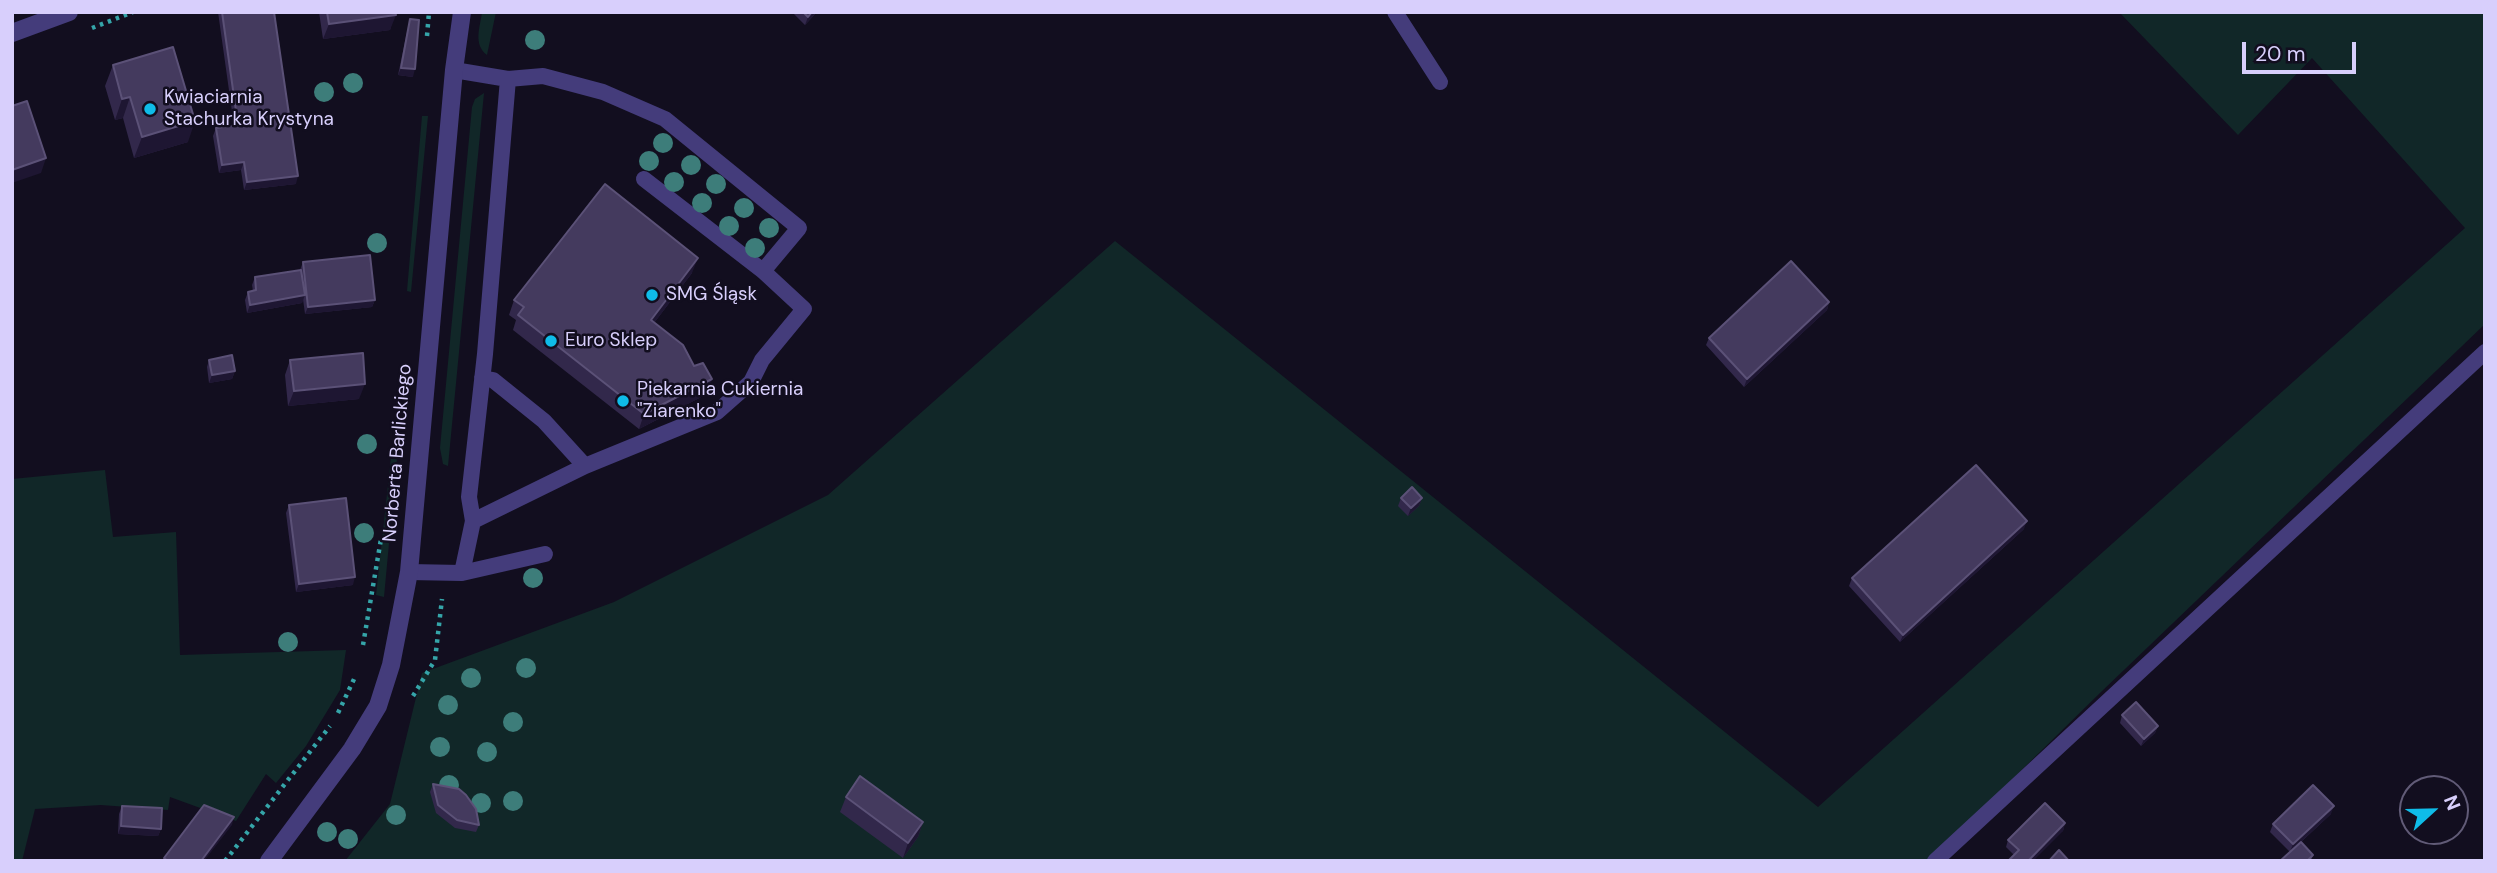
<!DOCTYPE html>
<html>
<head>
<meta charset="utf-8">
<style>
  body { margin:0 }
  #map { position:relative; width:2497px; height:873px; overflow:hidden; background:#120e1f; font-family:"DM Sans",sans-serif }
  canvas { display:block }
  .frame { position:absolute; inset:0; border:14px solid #d8cffc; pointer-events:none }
  .north { position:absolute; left:2399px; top:775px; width:70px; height:70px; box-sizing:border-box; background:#120e1f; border:2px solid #615b77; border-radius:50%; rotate:68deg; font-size:19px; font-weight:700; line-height:28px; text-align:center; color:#d8cffc }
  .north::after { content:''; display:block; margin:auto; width:24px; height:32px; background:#0fbce8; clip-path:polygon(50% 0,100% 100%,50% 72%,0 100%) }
  .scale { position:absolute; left:2242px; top:42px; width:114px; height:32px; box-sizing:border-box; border:4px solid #d8cffc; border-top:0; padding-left:9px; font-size:21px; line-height:24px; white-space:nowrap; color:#d8cffc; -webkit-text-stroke:5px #120e1f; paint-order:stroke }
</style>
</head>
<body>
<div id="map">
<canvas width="2497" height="873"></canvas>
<div class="frame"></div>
<div class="north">N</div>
<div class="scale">20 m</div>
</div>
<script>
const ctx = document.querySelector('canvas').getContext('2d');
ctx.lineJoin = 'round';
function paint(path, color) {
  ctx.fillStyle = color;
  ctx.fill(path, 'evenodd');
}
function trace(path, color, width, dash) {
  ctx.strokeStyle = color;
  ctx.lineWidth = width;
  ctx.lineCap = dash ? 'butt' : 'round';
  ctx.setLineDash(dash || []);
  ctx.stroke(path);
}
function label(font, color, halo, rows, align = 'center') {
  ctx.font = font + ' "DM Sans",sans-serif';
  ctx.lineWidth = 5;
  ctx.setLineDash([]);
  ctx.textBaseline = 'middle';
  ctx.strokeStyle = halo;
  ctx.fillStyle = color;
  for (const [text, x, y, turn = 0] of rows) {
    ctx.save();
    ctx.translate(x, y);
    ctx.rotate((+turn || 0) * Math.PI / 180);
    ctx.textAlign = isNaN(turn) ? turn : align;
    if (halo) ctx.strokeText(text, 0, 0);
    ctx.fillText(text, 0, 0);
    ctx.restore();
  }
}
const green = new Path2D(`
  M 482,12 L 496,12 L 487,55 C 473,44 480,28 482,12 Z
  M 2119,12 L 2485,12 L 2485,324 L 2101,692 L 1929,861 L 345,861 L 390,804 L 422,673 L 614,602 L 828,495 L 1115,241 L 1818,807 L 2465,228 L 2312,58 L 2238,135 Z
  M 484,93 L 448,466 L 443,464 L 440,448 L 472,107 L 475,99 Z
  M 422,116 L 428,116 L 411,292 L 407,291 Z
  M 391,457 L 397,458 L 384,597 L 376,595 Z
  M 105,470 L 113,537 L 176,532 L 180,655 L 346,650 L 340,690 L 306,746 L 276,783 L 266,774 L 236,821 L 170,797 L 168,810 L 101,805 L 35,809 L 22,861 L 12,861 L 12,479 Z`);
const path = new Path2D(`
  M 92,28 L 133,12
  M 427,36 L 429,12
  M 363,645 L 381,539
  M 413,696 L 435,660 L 442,599
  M 338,713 L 355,677
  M 225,861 L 330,726`);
const service = new Path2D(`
  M 1395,12 L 1440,82
  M 454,70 L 508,79 L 543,76 L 603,92 L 665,119 L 799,228 L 763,271
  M 482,378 L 493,380 L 544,421 L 585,466
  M 473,521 L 469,497 L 485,354 L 508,79
  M 409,572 L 462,573 L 545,554
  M 462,573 L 473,521 L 585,466 L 717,412 L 751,382 L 762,360 L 804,309 L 763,271 L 644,179
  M 1935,861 L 2485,352`);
const minor = new Path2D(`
  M 12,33 L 69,12`);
const tertiary = new Path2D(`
  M 269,861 L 352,749 L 378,706 L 391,665 L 409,572 L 454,70 L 462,12`);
const trees = [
  [535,40],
  [353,83],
  [324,92],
  [663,143],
  [649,161],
  [691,165],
  [674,182],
  [716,184],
  [702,203],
  [744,208],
  [729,226],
  [769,228],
  [377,243],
  [755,248],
  [367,444],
  [364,533],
  [533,578],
  [288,642],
  [526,668],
  [471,678],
  [448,705],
  [513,722],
  [440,747],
  [487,752],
  [449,785],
  [513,801],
  [481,803],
  [396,815],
  [327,832],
  [348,839]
];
const wall = new Path2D(`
  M 218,12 L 274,12 L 296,184 L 244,190 L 241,170 L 219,173 L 213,136 L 216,128 L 234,126 Z
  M 319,12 L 395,12 L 390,30 L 323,39 Z
  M 792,12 L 817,12 L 805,25 Z
  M 410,19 L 413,77 L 398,75 L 408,27 Z
  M 113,65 L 188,142 L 134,158 L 123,118 L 115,120 L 105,86 Z
  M 303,262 L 375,300 L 372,307 L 305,314 L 303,299 L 302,303 L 247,313 L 245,300 L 248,292 L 253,291 L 252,285 L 255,277 L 300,270 Z
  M 692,273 L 654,323 L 707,394 L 639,429 L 513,330 L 516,320 L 509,315 L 514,300 Z
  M 1829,302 L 1827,310 L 1744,387 L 1706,345 L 1709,338 Z
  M 209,360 L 235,371 L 232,379 L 209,383 L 207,367 Z
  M 290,360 L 359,399 L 288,406 L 285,375 Z
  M 1401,498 L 1422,498 L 1419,506 L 1408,516 L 1398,506 Z
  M 289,505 L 353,585 L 296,592 L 286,513 Z
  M 2024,529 L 1900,642 L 1849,586 L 1852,578 Z
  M 2122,715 L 2158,726 L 2155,733 L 2141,746 L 2120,723 Z
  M 433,784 L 479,825 L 476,832 L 455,828 L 436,813 L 430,792 Z
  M 846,797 L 923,822 L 918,837 L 903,858 L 840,812 Z
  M 122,806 L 161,829 L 158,836 L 118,834 L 119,814 Z
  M 2331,814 L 2301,842 L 2313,855 L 2311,861 L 2280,861 L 2290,852 L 2270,832 L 2273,824 Z
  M 2065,823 L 2063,831 L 2014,855 L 2006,847 L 2008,840 Z`);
const shadedWall = new Path2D(`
  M 812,12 L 817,12 L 805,25 L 808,17 Z
  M 396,15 L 390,30 L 323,39 L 329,24 Z
  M 401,68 L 415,69 L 413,77 L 398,75 Z
  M 130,97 L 123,118 L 115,120 L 122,99 Z
  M 195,121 L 188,142 L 134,158 L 142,137 Z
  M 46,158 L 41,173 L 12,183 L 12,170 Z
  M 244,162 L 241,170 L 219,173 L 222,165 Z
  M 298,176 L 296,184 L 244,190 L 247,182 Z
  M 698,258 L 692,273 L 645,335 L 651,320 Z
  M 305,295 L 302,303 L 247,313 L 250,305 Z
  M 375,300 L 372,307 L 305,314 L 308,307 Z
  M 1829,302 L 1827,310 L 1744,387 L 1747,379 Z
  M 235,371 L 232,379 L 209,383 L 212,375 Z
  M 712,379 L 707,394 L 639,429 L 644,414 Z
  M 365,384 L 359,399 L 288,406 L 294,391 Z
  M 1422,498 L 1419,506 L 1408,516 L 1411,508 Z
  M 2027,521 L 2024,529 L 1900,642 L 1903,635 Z
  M 355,577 L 353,585 L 296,592 L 299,584 Z
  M 2158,726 L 2155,733 L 2141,746 L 2144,739 Z
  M 2334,806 L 2331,814 L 2290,852 L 2293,844 Z
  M 234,817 L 232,825 L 204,861 L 201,861 Z
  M 923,822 L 918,837 L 903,858 L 908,843 Z
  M 2065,823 L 2063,831 L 2033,861 L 2028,861 Z
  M 121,826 L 161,829 L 158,836 L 118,834 Z`);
const building = new Path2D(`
  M 222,12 L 274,12 L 298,176 L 247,182 L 244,162 L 222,165 L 216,128 L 238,125 Z
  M 327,12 L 395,12 L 396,15 L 329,24 Z
  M 803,12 L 812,12 L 808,17 Z
  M 410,19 L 419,20 L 415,69 L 401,68 Z
  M 173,47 L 195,121 L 142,137 L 130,97 L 122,99 L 113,65 Z
  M 27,101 L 46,158 L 12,170 L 12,106 Z
  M 605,184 L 698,258 L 651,320 L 683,345 L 694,366 L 703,363 L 712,379 L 644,414 L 518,315 L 524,307 L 514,300 Z
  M 370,255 L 375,300 L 308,307 L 303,262 Z
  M 1791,261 L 1829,302 L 1747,379 L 1709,338 Z
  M 301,270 L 305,295 L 250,305 L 248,292 L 256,290 L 255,277 Z
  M 363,353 L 365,384 L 294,391 L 290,360 Z
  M 232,355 L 235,371 L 212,375 L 209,360 Z
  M 1976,465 L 2027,521 L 1903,635 L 1852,578 Z
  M 1412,487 L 1422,498 L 1411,508 L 1401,498 Z
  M 346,498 L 355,577 L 299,584 L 289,505 Z
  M 2136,702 L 2158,726 L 2144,739 L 2122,715 Z
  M 860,776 L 923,822 L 908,843 L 846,797 Z
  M 433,784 L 459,789 L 466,795 L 476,809 L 479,825 L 457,820 L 438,805 Z
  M 2313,785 L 2334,806 L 2293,844 L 2273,824 Z
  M 2045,803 L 2065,823 L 2028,861 L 2008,861 L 2019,850 L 2008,840 Z
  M 204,805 L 234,817 L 201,861 L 168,861 L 164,858 Z
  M 122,806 L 162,808 L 161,829 L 121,826 Z
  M 2301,842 L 2313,855 L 2307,861 L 2280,861 Z
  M 2059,850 L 2069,861 L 2049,861 Z`);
const markers = [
  [150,109,7,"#0fbce8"],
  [652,295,7,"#0fbce8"],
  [551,341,7,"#0fbce8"],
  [623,401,7,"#0fbce8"]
];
const poiNames = [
  ["Kwiaciarnia",164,98],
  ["Stachurka Krystyna",164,120],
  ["SMG Śląsk",666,295],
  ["Euro Sklep",565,341],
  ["Piekarnia Cukiernia",637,390],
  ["\"Ziarenko\"",637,412]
];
const streetNames = [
  ["Norberta Barlickiego",398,453,-85]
];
paint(green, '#112728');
trace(path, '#35a5a9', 4.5, [3.5, 5]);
trace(service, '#443c7b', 16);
trace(minor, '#443c7b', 18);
trace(tertiary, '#443c7b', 18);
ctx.fillStyle = '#3d7d7a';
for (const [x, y] of trees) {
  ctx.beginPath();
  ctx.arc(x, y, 10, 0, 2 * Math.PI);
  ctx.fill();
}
paint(wall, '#32284b');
paint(shadedWall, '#1e1632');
paint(building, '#443a5e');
trace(building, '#5b5177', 2);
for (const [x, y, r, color] of markers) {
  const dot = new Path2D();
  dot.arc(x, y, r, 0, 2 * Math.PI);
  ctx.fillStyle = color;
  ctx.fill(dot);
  trace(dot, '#120e1f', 2.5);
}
label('19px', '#d8cffc', '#120e1f', poiNames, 'left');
label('19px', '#d8cffc', '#120e1f', streetNames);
</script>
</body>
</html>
